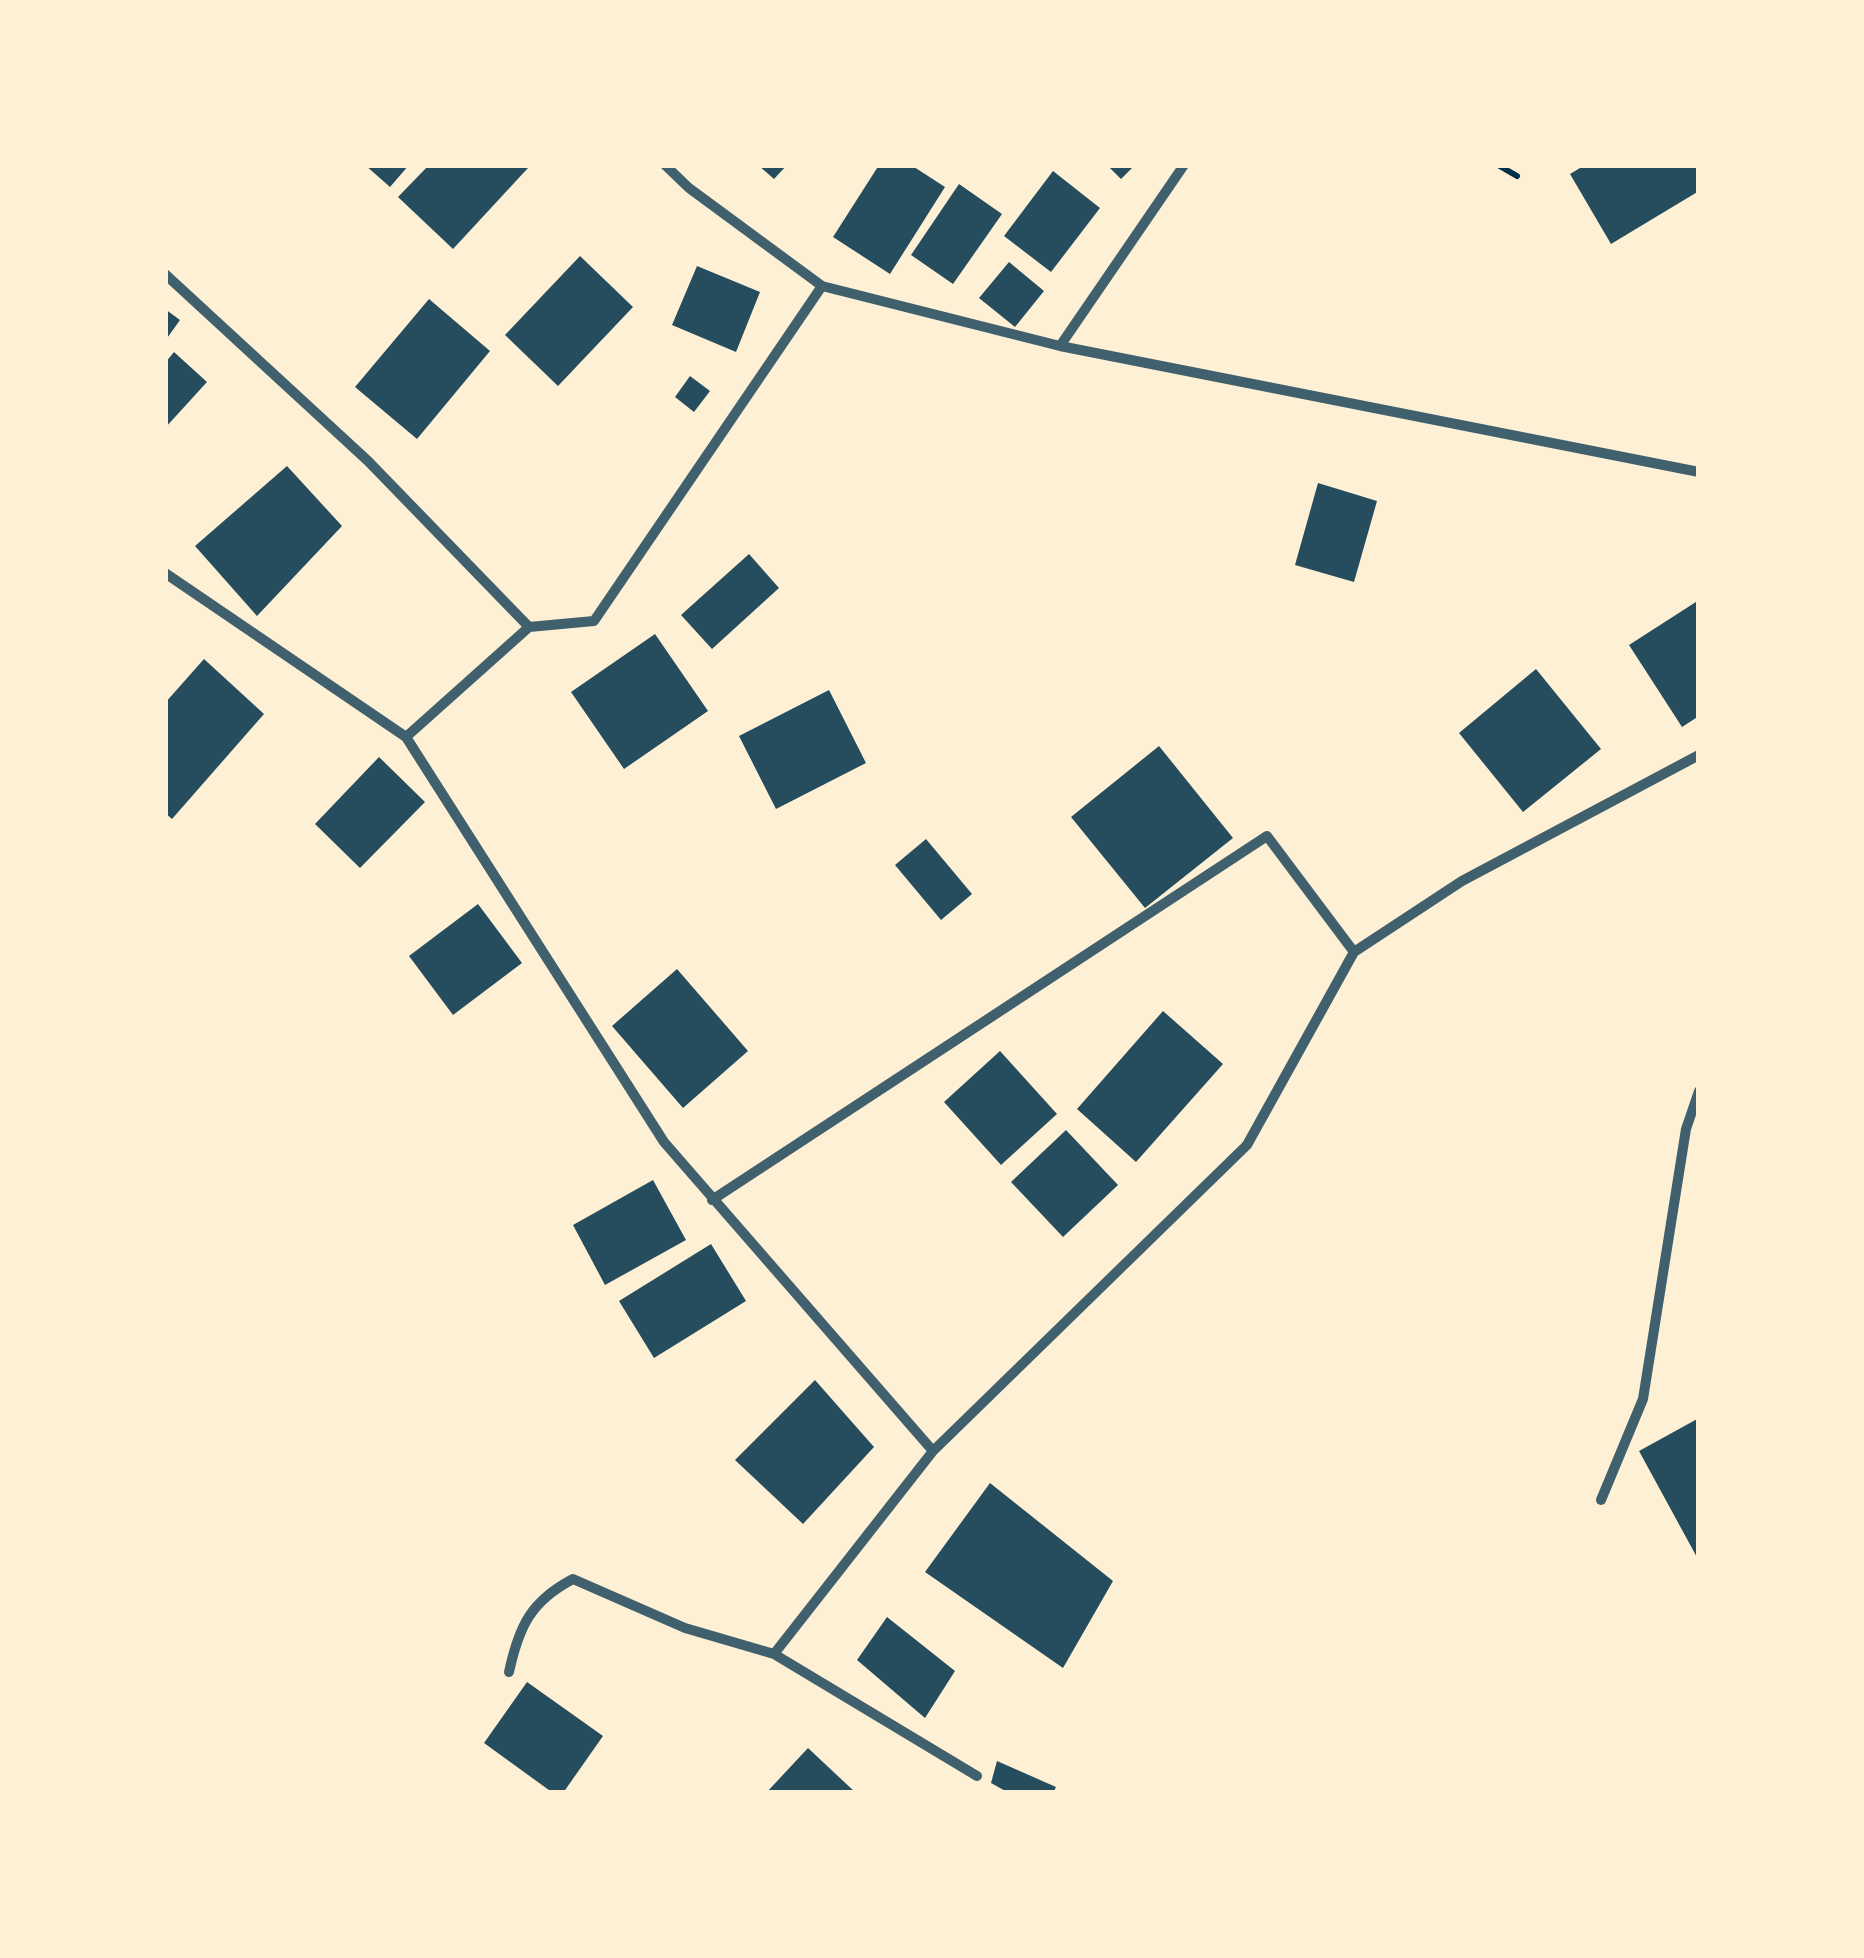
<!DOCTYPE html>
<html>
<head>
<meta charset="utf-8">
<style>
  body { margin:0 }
  #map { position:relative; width:1864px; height:1958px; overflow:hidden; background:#fdf0d5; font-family:"Varela Round",sans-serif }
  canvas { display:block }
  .frame { position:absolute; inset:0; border:168px solid #fdf0d5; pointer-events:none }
</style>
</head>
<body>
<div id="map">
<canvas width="1864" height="1958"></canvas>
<div class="frame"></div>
</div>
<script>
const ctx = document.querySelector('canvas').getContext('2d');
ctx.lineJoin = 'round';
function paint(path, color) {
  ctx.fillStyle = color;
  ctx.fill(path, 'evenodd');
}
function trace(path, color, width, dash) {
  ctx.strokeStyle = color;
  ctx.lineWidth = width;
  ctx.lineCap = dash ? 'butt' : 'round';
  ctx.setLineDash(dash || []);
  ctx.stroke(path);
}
const building = new Path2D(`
  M 365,165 L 409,165 L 390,187 Z
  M 429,165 L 524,165 L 528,168 L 453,249 L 398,197 Z
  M 758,165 L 787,165 L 774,179 Z
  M 879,165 L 911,165 L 945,187 L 890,274 L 833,237 Z
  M 1107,165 L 1135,165 L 1121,179 Z
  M 1585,165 L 1699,165 L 1699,191 L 1611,244 L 1570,174 Z
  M 1053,171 L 1100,208 L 1051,272 L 1004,236 Z
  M 959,184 L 1002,214 L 953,284 L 911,255 Z
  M 580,256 L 633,307 L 558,386 L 505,335 Z
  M 1009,262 L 1044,291 L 1015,327 L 979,298 Z
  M 697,266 L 760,292 L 736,352 L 672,325 Z
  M 429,299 L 490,351 L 417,439 L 355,387 Z
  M 165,309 L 180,320 L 165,341 Z
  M 174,352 L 207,382 L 165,428 L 165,363 Z
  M 690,376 L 710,391 L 694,412 L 675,397 Z
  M 287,466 L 342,526 L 257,616 L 195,546 Z
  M 1318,483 L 1377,501 L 1354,582 L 1295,565 Z
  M 749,554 L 779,588 L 712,649 L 681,615 Z
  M 1699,600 L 1699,716 L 1682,727 L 1629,645 Z
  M 655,634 L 708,711 L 624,769 L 571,692 Z
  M 204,659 L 264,714 L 172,819 L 165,813 L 165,703 Z
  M 1536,669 L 1601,749 L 1523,812 L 1459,733 Z
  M 829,690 L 866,763 L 776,809 L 739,736 Z
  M 1159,746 L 1233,838 L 1145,908 L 1071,817 Z
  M 379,757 L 425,802 L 360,868 L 315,824 Z
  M 926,839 L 972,894 L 941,920 L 895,865 Z
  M 478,904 L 522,963 L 453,1015 L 409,956 Z
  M 677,969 L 748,1051 L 683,1108 L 612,1026 Z
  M 1163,1011 L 1223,1064 L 1136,1162 L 1077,1109 Z
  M 1000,1051 L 1057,1114 L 1001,1165 L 944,1102 Z
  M 1066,1130 L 1118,1185 L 1063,1237 L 1011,1182 Z
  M 653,1180 L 686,1240 L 605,1285 L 573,1225 Z
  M 711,1244 L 746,1301 L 654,1358 L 619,1301 Z
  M 815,1380 L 874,1447 L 803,1524 L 735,1460 Z
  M 1699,1418 L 1699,1561 L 1639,1451 Z
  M 990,1483 L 1113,1581 L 1063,1668 L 925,1572 Z
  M 887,1617 L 955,1671 L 925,1718 L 857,1660 Z
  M 527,1682 L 603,1736 L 563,1793 L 553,1793 L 484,1743 Z
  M 808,1748 L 856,1793 L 766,1793 Z
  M 997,1761 L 1056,1787 L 1053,1793 L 1009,1793 L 991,1783 Z`);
const path = new Path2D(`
  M 1498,165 L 1517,176`);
const minor = new Path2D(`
  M 665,165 L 689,188 L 822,286 L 1060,346 L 1699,472
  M 165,274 L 368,461 L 529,627
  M 1060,346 L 1184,165
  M 165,573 L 406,737 L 664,1142 L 933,1451
  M 406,737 L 529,627 L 594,621 L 822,286
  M 712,1200 L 1267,836 L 1354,952
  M 1601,1500 L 1643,1399 L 1686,1129 L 1699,1091
  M 774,1654 L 977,1776
  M 509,1672 C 519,1626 531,1601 573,1579 L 685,1628 L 774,1654 L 933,1451 L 1247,1145 L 1354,952 L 1462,881 L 1699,755`);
paint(building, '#264d5e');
trace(path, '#003049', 6);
trace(minor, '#3f606c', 10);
</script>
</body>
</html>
